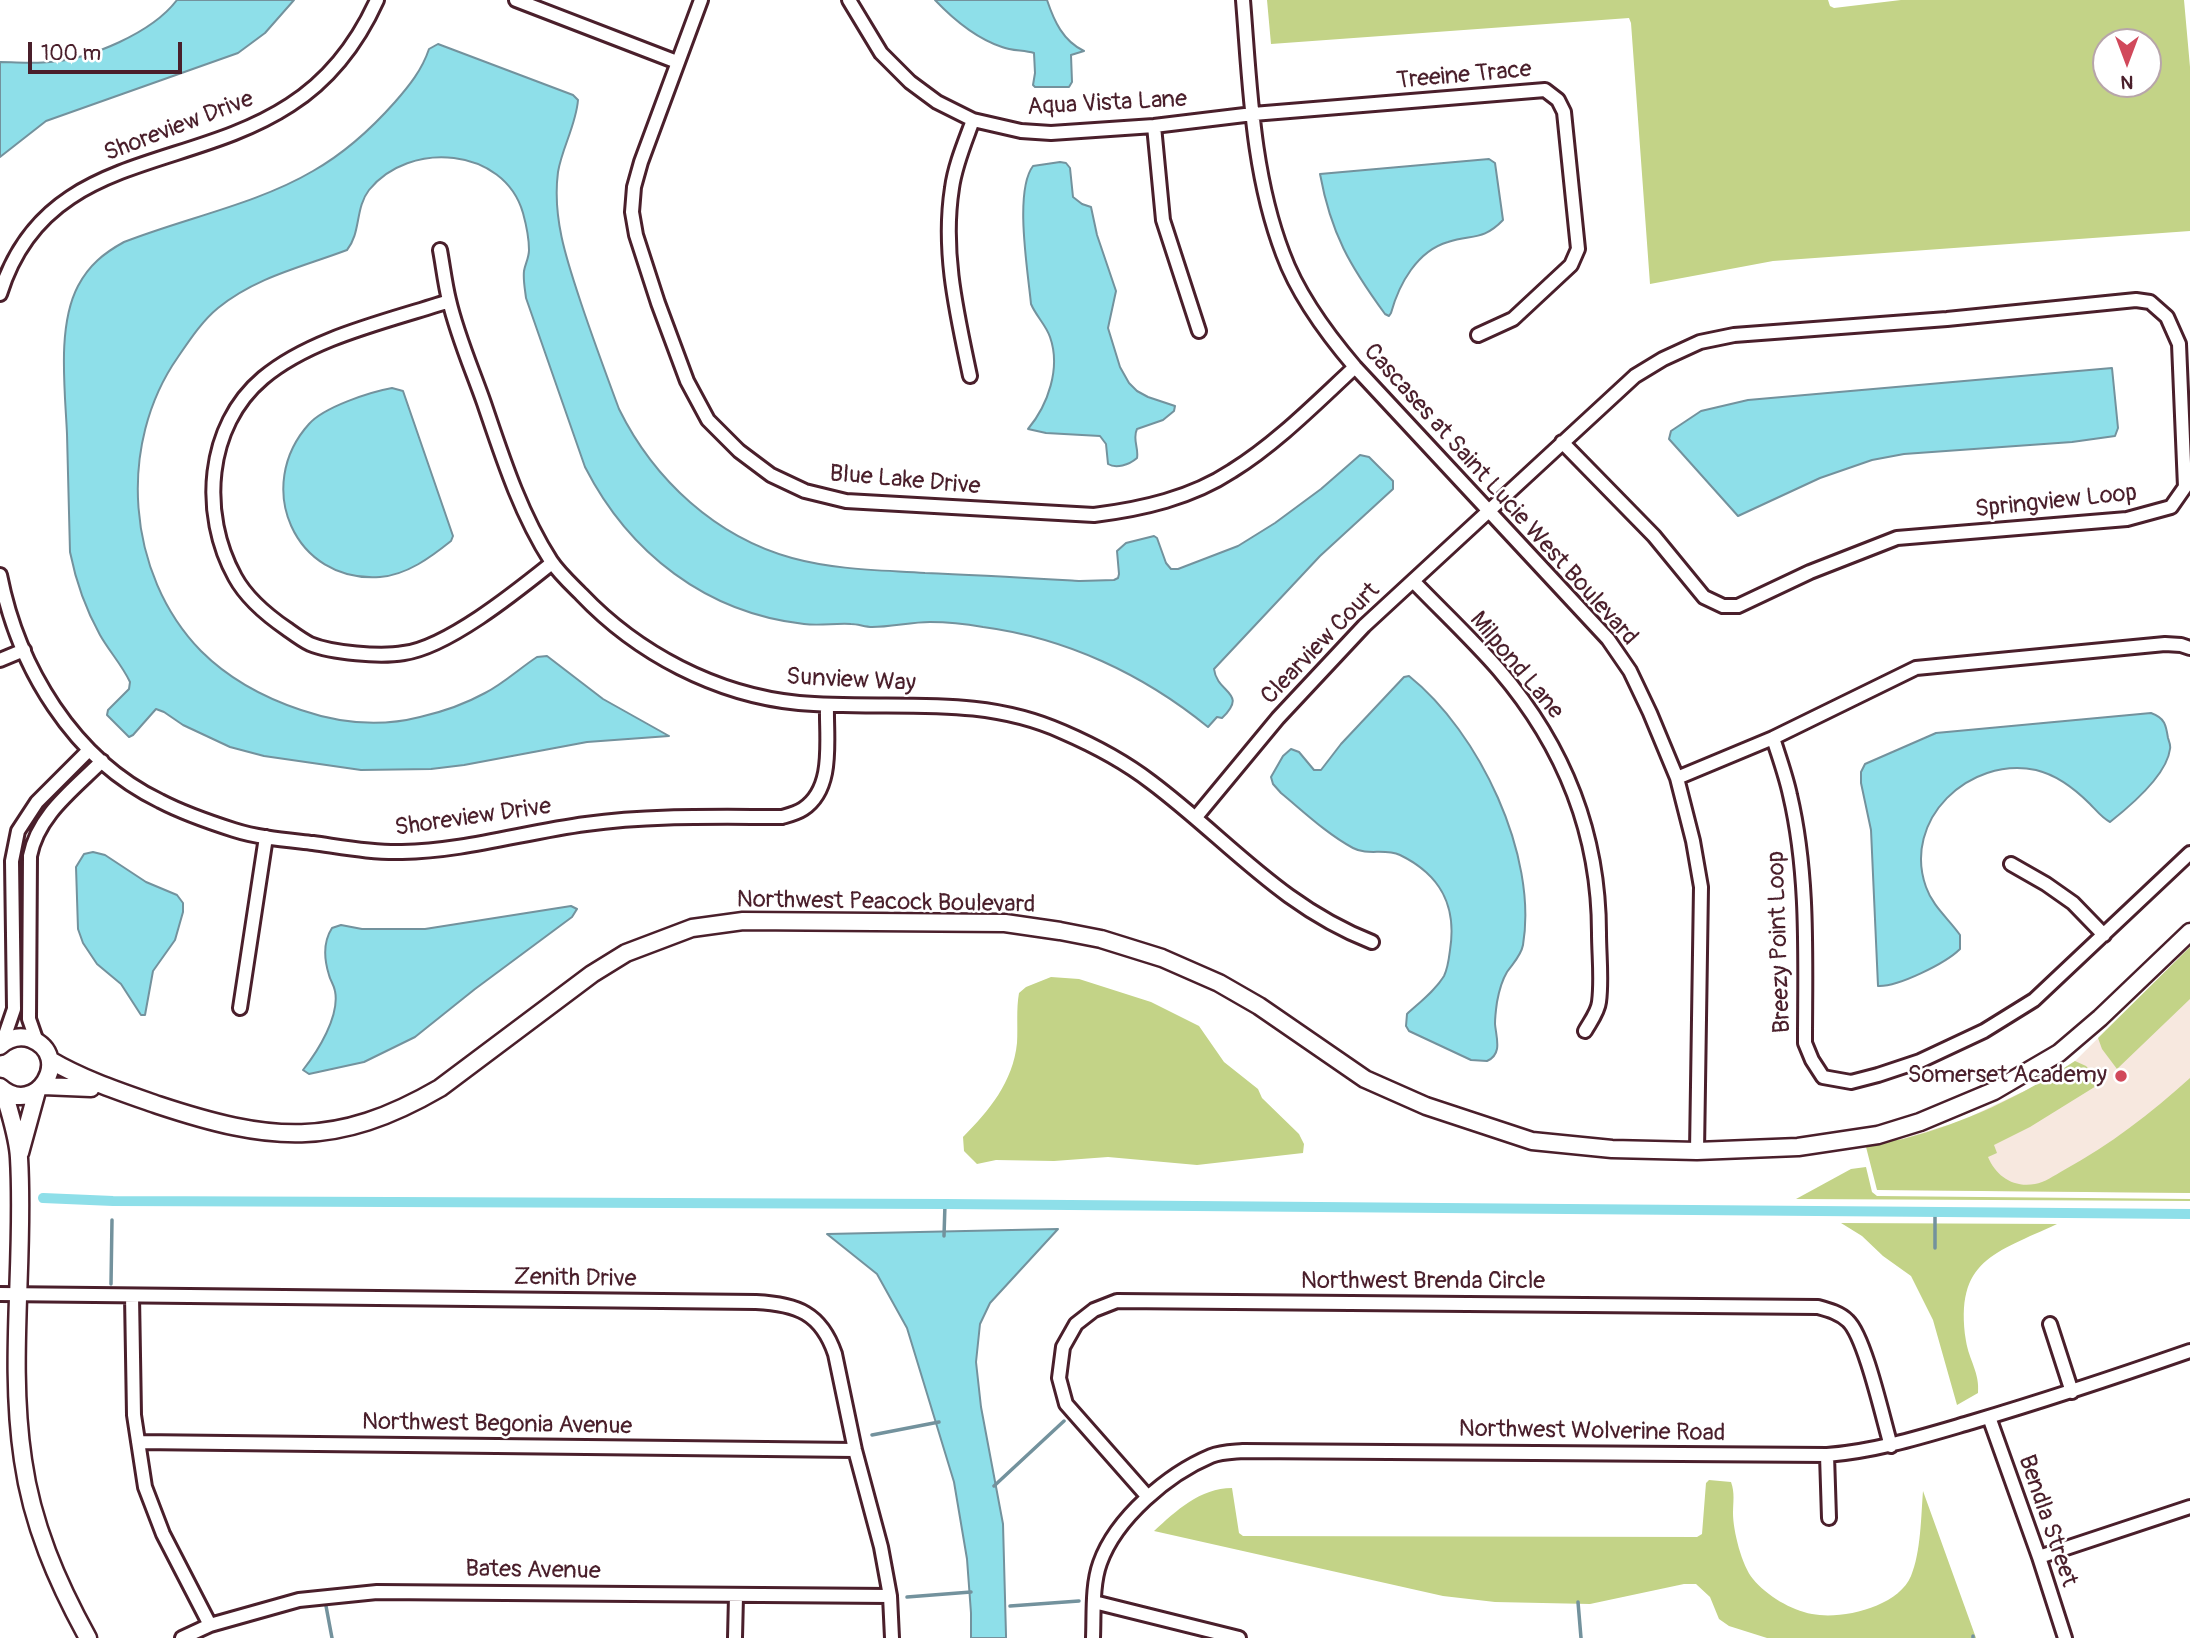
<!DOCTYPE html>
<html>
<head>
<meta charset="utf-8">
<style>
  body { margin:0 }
  #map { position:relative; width:2190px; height:1638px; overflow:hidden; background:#fff; font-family:Pangolin,sans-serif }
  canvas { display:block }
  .north { position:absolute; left:2092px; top:28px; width:70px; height:70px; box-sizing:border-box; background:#fff; border:2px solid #b7a5aa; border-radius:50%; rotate:180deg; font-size:19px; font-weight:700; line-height:28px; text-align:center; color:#4a1f2b }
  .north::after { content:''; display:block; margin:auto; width:24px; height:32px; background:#d1495b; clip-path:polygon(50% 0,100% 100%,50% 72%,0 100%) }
  .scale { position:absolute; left:28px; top:42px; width:154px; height:32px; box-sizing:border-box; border:4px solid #4a1f2b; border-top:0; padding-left:9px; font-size:21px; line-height:24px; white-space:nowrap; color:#4a1f2b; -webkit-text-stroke:5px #fff; paint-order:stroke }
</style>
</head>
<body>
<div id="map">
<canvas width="2190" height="1638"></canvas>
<div class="north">N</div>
<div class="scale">100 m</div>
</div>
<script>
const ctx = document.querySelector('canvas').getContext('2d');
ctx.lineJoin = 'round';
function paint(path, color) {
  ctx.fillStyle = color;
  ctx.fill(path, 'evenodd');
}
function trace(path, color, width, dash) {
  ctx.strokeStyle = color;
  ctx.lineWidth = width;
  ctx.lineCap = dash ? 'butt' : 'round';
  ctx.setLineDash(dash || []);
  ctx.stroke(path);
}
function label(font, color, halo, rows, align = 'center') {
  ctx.font = font + ' Pangolin,sans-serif';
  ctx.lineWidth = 5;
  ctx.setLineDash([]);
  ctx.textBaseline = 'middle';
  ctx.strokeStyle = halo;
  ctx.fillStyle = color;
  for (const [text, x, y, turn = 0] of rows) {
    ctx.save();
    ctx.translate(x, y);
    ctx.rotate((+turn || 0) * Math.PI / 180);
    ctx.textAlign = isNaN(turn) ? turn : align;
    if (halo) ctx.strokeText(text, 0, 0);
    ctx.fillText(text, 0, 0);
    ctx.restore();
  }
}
const built = new Path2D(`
  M 2190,947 L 2190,1193 L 1877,1190 L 1875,1140 L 1898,1140 L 1961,1121 L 2041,1083 L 2075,1061 Z`);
const green = new Path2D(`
  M 1267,0 L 1828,0 L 1830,6 L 1834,8 L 1901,0 L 2184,0 L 2190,67 L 2190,231 L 1773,261 L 1650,284 L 1631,23 L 1629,18 L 1271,44 ZM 2106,42 L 2148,42 L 2148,84 L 2106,84 Z
  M 2190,947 L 2190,999 L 2117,1069 L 2102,1049 L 2098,1038 Z
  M 1051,977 L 1079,979 L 1151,1002 L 1199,1026 L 1224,1062 L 1258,1089 L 1262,1098 L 1299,1134 L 1304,1144 L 1303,1153 L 1197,1165 L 1108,1157 L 1054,1161 L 996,1160 L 977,1164 L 964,1151 L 963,1137 C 989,1111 1013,1082 1017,1043 C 1018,1026 1016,1010 1019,993 L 1026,987 Z
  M 2075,1061 L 2086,1066 L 2101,1083 L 2030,1127 L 1994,1145 L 1997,1153 L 1988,1157 C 1996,1176 2013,1188 2035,1184 C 2044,1183 2055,1175 2064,1170 C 2110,1145 2151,1113 2190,1078 L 2190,1193 L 1877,1190 L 1865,1143 C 1878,1139 1890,1142 1903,1139 C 1965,1123 2021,1096 2075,1061 Z
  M 1866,1167 L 1872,1192 L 1877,1196 L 2190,1199 L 2190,1201 L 1796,1199 L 1851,1169 Z
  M 1841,1223 L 2057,1224 C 1995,1253 1954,1260 1966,1341 C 1969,1360 1980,1373 1978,1393 L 1957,1405 L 1933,1320 L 1911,1276 L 1883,1256 L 1862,1236 Z
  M 1709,1480 L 1731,1482 C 1735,1493 1733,1502 1733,1513 C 1733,1531 1742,1566 1753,1579 C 1767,1596 1791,1610 1812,1614 C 1842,1620 1898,1607 1911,1576 C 1921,1552 1921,1516 1923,1491 L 1976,1638 L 1767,1638 L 1729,1626 L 1719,1619 L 1710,1597 L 1696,1584 L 1684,1584 L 1590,1604 L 1495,1602 L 1443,1596 L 1154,1531 C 1176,1511 1200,1488 1232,1488 L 1239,1533 L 1243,1536 L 1697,1537 L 1702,1534 L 1706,1483 Z`);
const water = new Path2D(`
  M 177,0 L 294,0 L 265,33 L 238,53 L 46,121 L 0,157 L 0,62 C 16,62 34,64 50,62 C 90,59 152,33 177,0 Z
  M 935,0 L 1047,0 C 1054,21 1063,41 1084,51 L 1071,55 L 1072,82 L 1069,87 L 1035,87 L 1033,85 L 1035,73 L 1034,53 C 1024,50 1012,51 1002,47 C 975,38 954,20 935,0 Z
  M 438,44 L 573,95 L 578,100 C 576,125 562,148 558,172 C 552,218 567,261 581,303 C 593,339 606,374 619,409 C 654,480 716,537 792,558 C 836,570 880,570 925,573 C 977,575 1028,578 1080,581 L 1114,580 L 1118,578 L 1119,574 L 1117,551 L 1126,543 L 1154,536 L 1157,538 L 1166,563 L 1171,569 L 1178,569 L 1238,546 L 1275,523 L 1321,489 L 1360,455 L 1369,457 L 1393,481 L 1393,489 L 1320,556 L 1214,669 C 1217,694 1249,692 1222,718 L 1217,717 L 1208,727 C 1143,674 1066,638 983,627 C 966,624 947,622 930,622 C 911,622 891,627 872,627 C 865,627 858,624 851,624 C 835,623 820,626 804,624 C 706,613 629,553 585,467 L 526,298 C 525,289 523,280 524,271 C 525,264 529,258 529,250 C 529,238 526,224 523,213 C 504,147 409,140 369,190 C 355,208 361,233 347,250 C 302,267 256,277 218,308 C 202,321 189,341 178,357 C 117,444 126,574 201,651 C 228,678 265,698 301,710 C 339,723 381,727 420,717 C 442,712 465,704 485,693 C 503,684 520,668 537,657 L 547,656 L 603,699 L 669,736 L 587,742 L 464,765 L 431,769 L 361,770 L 264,756 L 230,747 L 183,725 L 164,712 L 156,709 L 133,735 L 129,737 L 107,715 L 108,710 L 129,689 L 130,682 C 122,665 109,651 100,635 C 85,608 76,582 70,552 C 69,512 68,473 67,434 C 65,389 57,326 78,286 C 89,265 104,253 124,242 C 185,218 257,204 313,171 C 343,154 372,128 395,102 C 409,86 422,70 429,49 Z
  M 1489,159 L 1495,163 L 1503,220 C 1483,241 1472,234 1448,242 C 1417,251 1399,284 1391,313 L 1389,316 L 1385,314 C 1350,266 1331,234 1320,174 Z
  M 1060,162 L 1066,163 L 1070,168 L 1073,197 L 1082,204 L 1091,207 L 1097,235 L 1116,291 L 1108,328 L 1120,367 L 1129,383 L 1137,391 L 1148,397 L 1175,406 L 1174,411 L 1163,420 L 1137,429 C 1132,439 1139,448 1137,458 C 1129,465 1116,469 1108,464 L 1106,444 L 1100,436 L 1046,433 L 1028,429 C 1048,405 1061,368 1050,337 C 1046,325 1036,316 1031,304 C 1028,272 1014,191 1033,166 Z
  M 2112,368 L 2118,428 L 2115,436 L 2072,442 L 1904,454 L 1872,460 L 1820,478 L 1738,516 L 1669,439 L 1671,431 L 1701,411 L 1748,400 Z
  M 392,388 L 403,391 L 453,536 L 451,541 C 431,557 407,575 380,577 C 294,583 253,486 309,424 C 324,407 370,392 392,388 Z
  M 1409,676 C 1479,732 1538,855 1523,945 C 1521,956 1513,963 1507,972 C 1501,982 1499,991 1497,1002 C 1496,1009 1495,1017 1495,1024 C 1496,1037 1503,1054 1487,1061 L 1471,1060 L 1409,1031 L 1406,1026 L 1407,1014 C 1420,1002 1435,991 1444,976 C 1448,968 1449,958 1450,950 C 1457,906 1441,875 1400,855 C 1384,848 1368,856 1353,848 C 1327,834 1304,812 1281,793 L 1273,784 L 1271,777 L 1283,756 L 1291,749 L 1299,752 L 1314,770 L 1321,770 L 1341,744 L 1404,677 Z
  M 2151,713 C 2165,718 2166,725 2168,738 C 2169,741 2171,746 2170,749 C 2167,775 2129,807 2110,822 C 2102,818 2096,810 2090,804 C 2075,789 2057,775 2036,770 C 1969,756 1902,820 1926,887 C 1933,907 1949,919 1960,935 L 1960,949 C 1946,963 1898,987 1878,986 L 1871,830 L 1861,783 L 1861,772 L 1865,764 L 1936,733 Z
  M 93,852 L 105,855 L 146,882 L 177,895 L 183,903 L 183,912 L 175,940 L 153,971 L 145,1015 L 141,1015 L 121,984 L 97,964 L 83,943 L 78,929 L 76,867 L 84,854 Z
  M 571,906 L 577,909 L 572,917 L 475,989 L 415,1037 L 364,1062 L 309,1074 L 303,1070 C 318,1051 340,1016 335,991 C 334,985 330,980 329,975 C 324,959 323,942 332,928 L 341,925 L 362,929 L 425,929 Z
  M 1058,1229 L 990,1303 L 980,1324 L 976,1362 L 981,1407 L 1003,1524 L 1006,1635 L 1006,1638 L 971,1638 L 971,1613 L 967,1559 L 954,1482 L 907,1328 L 877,1274 L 827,1234 Z`);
const stream = new Path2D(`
  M 1935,1210 L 1935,1248
  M 944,1236 L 945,1204
  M 111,1284 L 112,1220
  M 872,1435 L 939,1422
  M 994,1486 L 1064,1421
  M 907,1597 L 971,1592
  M 1578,1602 L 1581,1638
  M 326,1606 L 332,1638
  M 1010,1606 L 1079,1601
  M 1973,1636 L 1973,1638`);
const canal = new Path2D(`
  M 43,1198 L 113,1201 L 945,1204 L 2190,1214`);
const street = new Path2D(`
  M 516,0 L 677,62
  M 701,0 L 641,162 L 634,187 L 632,212 L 636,235 L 658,303 L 687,381 L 708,420 L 739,451 L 771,475 L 805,491 L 846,501 L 1094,515 C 1142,509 1191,498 1232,471 C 1277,443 1316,403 1355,367
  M 849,0 L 881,53 L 910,82 L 937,102 L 973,120 L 1021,131 L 1051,133 L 1154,126 L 1253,114 L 1545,90 L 1558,100 L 1564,112 L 1578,249 L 1571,265 L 1513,319 L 1478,335
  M 1243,0 C 1250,85 1252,173 1283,254 C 1298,295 1326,333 1355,367 L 1608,639 L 1630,671 L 1650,713 L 1677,778 L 1693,841 L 1701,887 L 1697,1151
  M 1154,126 L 1163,220 L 1199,331
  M 440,250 C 443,266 445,284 449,300 C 457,335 472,369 484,403 C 502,456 520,513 551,561 C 559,573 571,584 581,594 C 637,653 716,695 799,703 C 888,711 977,693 1063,732 C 1093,745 1125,762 1151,782 C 1227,839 1280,906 1372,942
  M 0,294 C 44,151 186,173 290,105 C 329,80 358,42 377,0
  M 449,301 C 389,321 312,337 263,378 C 206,426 200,514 235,577 C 247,599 268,616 287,629 C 294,634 302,640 310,644 C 332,653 380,657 404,653 C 448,647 517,591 552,563
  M 970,376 C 957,314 942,252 952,188 C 955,165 965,142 973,120
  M 0,575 C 18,667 73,759 160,801 C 183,813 209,822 234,830 C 259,838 287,840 313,843 C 342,847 373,853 402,852 C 464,851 525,832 586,824 C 650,815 717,817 782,817 C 789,815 797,813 803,809 C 835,788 826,739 827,705
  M 1414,582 C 1442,611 1472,639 1499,670 C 1564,746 1599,833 1599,933 C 1599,955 1602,980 1599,1002 C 1598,1012 1590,1022 1585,1031
  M 0,660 L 24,650
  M 1773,738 C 1779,757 1786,776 1790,795 C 1809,876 1805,960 1805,1043 L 1812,1060 L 1823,1077 L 1851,1082 L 1878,1075 L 1920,1061 L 1984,1031 L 2034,1000 L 2190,853
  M 1677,778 L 1773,738 L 1916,668 L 2165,644 L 2181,645 L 2190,648
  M 1196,817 L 1278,718 L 1364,626 L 1635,376 L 1663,359 L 1700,342 L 1734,335 L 1947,319 L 2136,300 L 2150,302 L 2167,317 L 2179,344 L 2185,487 L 2171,507 L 2127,519 L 1897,538 L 1810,572 L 1738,606 L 1723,606 L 1704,597 L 1654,536 L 1562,442
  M 2011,864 L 2046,884 L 2073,903 L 2104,935
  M 240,1008 L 266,837
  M 37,1042 L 29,1019 L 30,856 C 38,815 73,790 102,761
  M 2,1044 L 14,1009 L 12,861 L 18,831 L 37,802 L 89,750
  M 0,1294 L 756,1302 C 797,1304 821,1313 835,1354 L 855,1450 L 881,1547 L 890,1596 L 892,1638
  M 132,1296 L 134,1415 L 145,1487 L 163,1534 L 210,1625
  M 2050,1324 L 2072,1392
  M 1989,1417 L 2039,1557 L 2065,1638
  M 138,1442 L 855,1450
  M 1827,1455 L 1829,1518
  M 1148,1497 L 1066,1404 L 1059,1378 L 1063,1347 L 1076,1324 L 1094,1310 L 1117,1301 L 1818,1307 C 1829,1310 1840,1313 1848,1321 C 1865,1337 1883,1419 1891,1446
  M 2039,1557 L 2190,1507
  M 1094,1602 L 1239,1638
  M 182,1638 L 210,1625 L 299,1600 L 377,1592 L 890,1596
  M 735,1638 L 736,1596
  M 1093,1638 C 1094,1614 1092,1585 1100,1563 C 1116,1518 1168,1474 1211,1456 C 1221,1452 1233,1452 1243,1451 L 1827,1455 C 1877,1451 1924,1436 1972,1422 C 2046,1400 2118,1376 2190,1351`);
const secondary = new Path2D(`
  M 0,1046 C 9,1038 19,1035 31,1039 C 74,1056 36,1119 0,1087
  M 50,1060 C 84,1080 121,1092 158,1105 C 270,1142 335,1149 440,1088 L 592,974 L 626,953 L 692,928 L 743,921 L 1005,923 L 1060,931 L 1101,939 L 1162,958 L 1219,983 L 1259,1006 L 1365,1079 L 1426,1106 L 1532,1141 L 1612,1149 L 1697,1151 L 1798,1147 L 1878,1135 L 1920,1122 L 1994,1091 L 2059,1053 L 2100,1018 L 2190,932
  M 43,1086 L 91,1088
  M 4,1091 C 9,1112 18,1136 19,1158 C 25,1258 8,1360 23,1460 C 32,1524 57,1582 88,1638
  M 20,1153 L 37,1091`);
const markers = [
  [2121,1076,7,"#d1495b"]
];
const streetNames = [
  ["Treeine Trace",1464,76,-5],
  ["Aqua Vista Lane",1107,104,-3],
  ["Shoreview Drive",179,127,-21],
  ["Blue Lake Drive",905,481,5],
  ["Cascases at Saint Lucie West Boulevard",1500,495,48],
  ["Springview Loop",2056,502,-6],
  ["Clearview Court",1321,644,-46],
  ["Milpond Lane",1516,666,50],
  ["Sunview Way",851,681,3],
  ["Shoreview Drive",473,818,-8],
  ["Northwest Peacock Boulevard",886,903,1],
  ["Breezy Point Loop",1780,942,-92],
  ["Zenith Drive",575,1279,1],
  ["Northwest Brenda Circle",1423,1282],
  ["Northwest Begonia Avenue",497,1425,1],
  ["Northwest Wolverine Road",1592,1432,1],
  ["Bendla Street",2047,1521,71],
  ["Bates Avenue",533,1571,1]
];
const poiNames = [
  ["Somerset Academy",2107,1076]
];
paint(built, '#f7e8df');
paint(green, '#c3d387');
paint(water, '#8edfe9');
trace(water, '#73929d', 2);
trace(stream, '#73929d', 3.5);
trace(canal, '#8edfe9', 10);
trace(street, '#4a1f2b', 18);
trace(secondary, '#4a1f2b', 21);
trace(street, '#fff', 12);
trace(secondary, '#fff', 16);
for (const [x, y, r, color] of markers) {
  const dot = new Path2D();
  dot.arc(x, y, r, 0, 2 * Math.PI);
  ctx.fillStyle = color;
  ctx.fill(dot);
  trace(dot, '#fff', 2.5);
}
label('24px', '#4a1f2b', '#fff', streetNames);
label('24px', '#4a1f2b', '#fff', poiNames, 'right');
</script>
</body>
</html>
